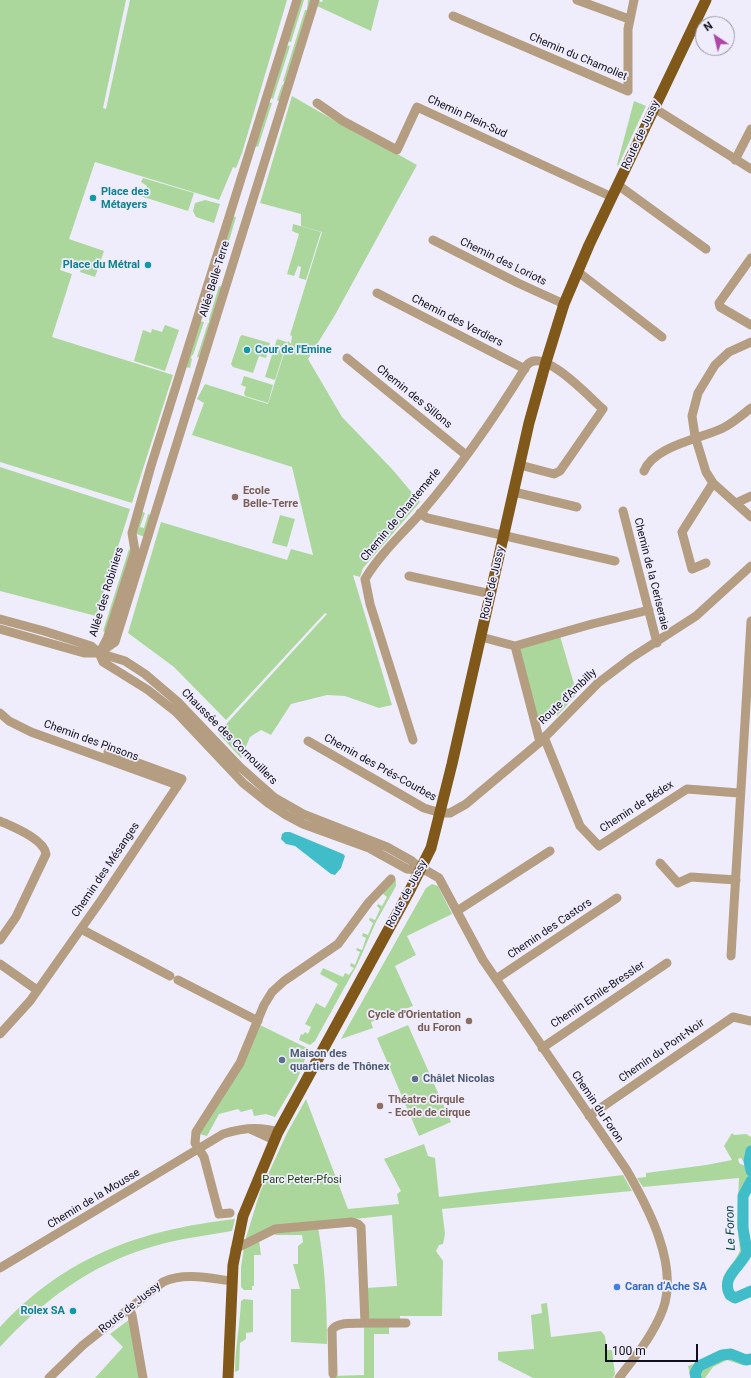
<!DOCTYPE html>
<html>
<head>
<meta charset="utf-8">
<style>
  body { margin:0 }
  #map { position:relative; width:751px; height:1378px; overflow:hidden; background:#efedfc; font-family:Roboto,sans-serif }
  canvas { display:block }
  .north { position:absolute; left:695px; top:16px; width:40px; height:40px; box-sizing:border-box; background:#efedfc; border:1px solid #9694a2; border-radius:50%; rotate:325deg; font-size:11px; font-weight:700; line-height:16px; text-align:center; color:#110f1b }
  .north::after { content:''; display:block; margin:auto; width:14px; height:18px; background:#af46a8; clip-path:polygon(50% 0,100% 100%,50% 72%,0 100%) }
  .scale { position:absolute; left:605px; top:1344px; width:93px; height:18px; box-sizing:border-box; border:2px solid #110f1b; border-top:0; padding-left:5px; font-size:12px; line-height:14px; white-space:nowrap; color:#110f1b; -webkit-text-stroke:3px #efedfc; paint-order:stroke }
</style>
</head>
<body>
<div id="map">
<canvas width="751" height="1378"></canvas>
<div class="north">N</div>
<div class="scale">100 m</div>
</div>
<script>
const ctx = document.querySelector('canvas').getContext('2d');
ctx.lineJoin = 'round';
function paint(path, color) {
  ctx.fillStyle = color;
  ctx.fill(path, 'evenodd');
}
function trace(path, color, width, dash) {
  ctx.strokeStyle = color;
  ctx.lineWidth = width;
  ctx.lineCap = dash ? 'butt' : 'round';
  ctx.setLineDash(dash || []);
  ctx.stroke(path);
}
function label(font, color, halo, rows, align = 'center') {
  ctx.font = font + ' Roboto,sans-serif';
  ctx.lineWidth = 3.5;
  ctx.setLineDash([]);
  ctx.textBaseline = 'middle';
  ctx.strokeStyle = halo;
  ctx.fillStyle = color;
  for (const [text, x, y, turn = 0] of rows) {
    ctx.save();
    ctx.translate(x, y);
    ctx.rotate((+turn || 0) * Math.PI / 180);
    ctx.textAlign = isNaN(turn) ? turn : align;
    if (halo) ctx.strokeText(text, 0, 0);
    ctx.fillText(text, 0, 0);
    ctx.restore();
  }
}
const green = new Path2D(`
  M 0,0 L 126,0 L 103,108 L 106,109 L 130,0 L 287,0 L 242,153 L 236,168 L 233,167 L 219,200 L 95,162 L 69,239 L 104,251 L 95,277 L 80,272 L 82,265 L 63,259 L 60,270 L 72,274 L 52,337 L 173,375 L 132,503 L 0,462 Z
  M 299,0 L 304,0 L 291,42 L 286,41 Z
  M 308,0 L 312,0 L 280,102 L 277,100 L 282,85 L 283,85 L 284,81 L 283,81 L 305,10 L 307,10 Z
  M 323,0 L 379,0 L 371,31 L 317,6 L 318,1 L 322,2 Z
  M 286,45 L 290,46 L 273,99 L 269,98 Z
  M 292,96 L 365,138 L 367,137 L 417,165 L 335,315 L 308,359 L 342,417 L 392,469 L 420,502 L 363,568 L 360,577 L 353,575 L 392,705 L 379,708 L 345,696 L 327,695 L 291,704 L 271,735 L 261,730 L 250,737 L 241,758 L 218,733 L 327,614 L 325,613 L 226,720 L 174,667 L 128,633 L 161,522 L 287,560 L 291,549 L 313,555 L 292,467 L 192,435 L 204,403 L 197,399 L 205,384 L 268,404 L 288,341 L 291,344 L 292,336 L 290,335 L 322,232 L 301,226 L 301,214 L 260,203 Z
  M 634,101 L 646,106 L 618,166 L 617,165 Z
  M 268,102 L 272,103 L 258,147 L 254,146 Z
  M 143,178 L 194,193 L 188,211 L 137,195 L 139,187 L 146,189 L 147,186 L 141,182 Z
  M 205,200 L 220,204 L 214,223 L 196,217 L 193,211 L 195,203 Z
  M 232,216 L 236,217 L 224,258 L 220,257 Z
  M 293,224 L 321,232 L 306,280 L 299,278 L 301,267 L 298,266 L 294,276 L 287,274 L 299,234 L 292,231 Z
  M 215,271 L 219,272 L 205,318 L 201,317 Z
  M 219,286 L 223,287 L 201,358 L 197,357 L 208,323 L 209,323 L 209,319 Z
  M 200,321 L 204,322 L 193,355 L 192,355 L 191,358 L 192,359 L 190,368 L 185,367 Z
  M 165,325 L 179,330 L 165,371 L 134,361 L 143,330 L 151,333 L 152,329 L 162,332 Z
  M 242,335 L 270,343 L 266,358 L 259,356 L 253,373 L 233,367 L 231,364 L 240,337 Z
  M 277,339 L 287,342 L 275,380 L 265,377 Z
  M 244,376 L 273,385 L 268,403 L 245,396 L 244,393 L 246,387 L 241,385 Z
  M 0,467 L 130,509 L 96,616 L 0,591 Z
  M 140,511 L 145,513 L 140,527 L 144,528 L 148,514 L 152,515 L 145,537 L 134,533 Z
  M 280,515 L 295,519 L 287,547 L 272,543 Z
  M 129,549 L 131,550 L 105,632 L 103,631 Z
  M 560,636 L 577,694 L 557,716 L 556,712 L 538,723 L 517,648 Z
  M 396,880 L 396,886 L 376,922 L 357,965 L 315,1041 L 310,1045 L 299,1040 L 301,1034 L 303,1035 L 305,1032 L 308,1034 L 311,1027 L 305,1024 L 316,1003 L 325,1008 L 338,984 L 320,974 L 323,968 L 343,977 L 345,973 L 349,975 L 354,968 L 350,966 L 351,963 L 355,965 L 360,952 L 356,950 L 357,948 L 362,950 L 366,938 L 362,936 L 363,933 L 368,935 L 373,923 L 369,920 L 370,918 L 375,920 L 380,909 L 377,906 L 378,904 L 382,906 L 387,897 L 382,893 Z
  M 432,884 L 438,886 L 452,914 L 407,936 L 416,955 L 395,966 L 413,1006 L 371,1022 L 373,1028 L 341,1039 L 426,888 Z
  M 260,1025 L 309,1049 L 297,1080 L 275,1117 L 266,1114 L 254,1116 L 252,1109 L 241,1112 L 238,1109 L 219,1114 L 207,1136 L 199,1134 Z
  M 408,1025 L 451,1122 L 419,1136 L 377,1038 Z
  M 306,1099 L 348,1209 L 399,1204 L 397,1194 L 401,1191 L 384,1159 L 424,1144 L 428,1156 L 435,1158 L 439,1197 L 623,1175 L 632,1191 L 442,1209 L 445,1234 L 443,1244 L 439,1245 L 436,1251 L 443,1261 L 442,1316 L 400,1316 L 400,1319 L 373,1321 L 367,1316 L 366,1288 L 397,1286 L 392,1215 L 279,1227 L 245,1241 L 260,1192 L 287,1133 Z
  M 732,1133 L 734,1135 L 746,1134 L 751,1137 L 751,1147 L 747,1161 L 743,1161 L 741,1158 L 738,1159 L 739,1163 L 745,1166 L 746,1174 L 749,1173 C 750,1182 744,1186 742,1193 C 737,1213 745,1233 745,1252 C 739,1264 711,1288 734,1300 L 742,1299 L 751,1294 L 751,1297 L 734,1302 C 729,1300 725,1297 723,1292 C 718,1273 735,1265 740,1250 L 737,1224 L 739,1178 L 643,1187 L 637,1178 L 646,1177 L 646,1173 L 706,1165 L 732,1160 L 724,1146 Z
  M 235,1219 L 232,1231 C 204,1236 175,1239 148,1248 C 89,1266 41,1302 0,1347 L 0,1327 C 66,1256 140,1230 235,1219 Z
  M 318,1227 C 325,1266 327,1304 327,1344 L 291,1342 L 291,1289 L 300,1289 L 293,1264 L 298,1264 L 298,1246 L 303,1242 L 302,1235 L 275,1235 L 274,1233 Z
  M 259,1240 L 261,1255 L 254,1255 L 254,1286 L 252,1286 L 252,1290 L 244,1290 L 241,1287 L 241,1267 L 244,1248 Z
  M 736,1271 L 737,1273 L 733,1280 L 733,1290 L 737,1293 L 745,1288 L 751,1288 L 738,1296 L 730,1293 C 727,1285 731,1277 736,1271 Z
  M 244,1299 L 253,1300 L 253,1332 L 246,1333 L 246,1339 L 240,1343 L 239,1370 L 235,1372 C 235,1348 240,1325 241,1301 Z
  M 547,1303 L 551,1337 L 601,1331 L 605,1336 L 607,1350 L 612,1350 L 615,1374 L 613,1378 L 533,1378 L 498,1360 L 498,1352 L 534,1349 L 531,1315 L 542,1313 L 541,1304 Z
  M 130,1319 L 140,1378 L 95,1378 L 123,1347 L 110,1334 Z
  M 389,1326 L 389,1334 L 374,1334 L 374,1378 L 331,1378 L 331,1376 L 364,1375 L 364,1327 Z
  M 731,1350 L 749,1357 L 751,1353 L 751,1365 L 742,1365 L 727,1360 L 713,1367 L 705,1378 L 691,1378 L 688,1366 Z`);
const water = new Path2D(`
  M 285,832 L 290,832 L 343,854 L 345,856 L 341,868 L 335,875 L 331,874 L 295,846 L 286,844 L 281,839 L 282,834 Z`);
const river = new Path2D(`
  M 751,1151 L 749,1161 L 751,1171
  M 751,1181 L 743,1196 L 743,1228 L 747,1252 C 741,1267 720,1277 730,1295 L 735,1298 L 751,1291
  M 696,1378 L 695,1373 L 699,1366 L 722,1355 L 731,1354 L 746,1360 L 751,1359`);
const minor = new Path2D(`
  M 577,0 L 629,19
  M 453,16 L 628,91 L 628,29 L 634,0
  M 317,103 L 343,121 L 397,150 L 417,107 L 612,197
  M 654,108 L 751,169
  M 735,160 L 751,129
  M 618,185 L 706,249
  M 433,240 L 518,283 L 564,304
  M 751,258 L 719,303 L 720,307 L 751,325
  M 577,271 L 662,337
  M 377,293 L 525,369
  M 751,342 L 729,352 L 715,365 L 698,393 L 692,416 L 695,436 L 706,472 L 713,483 L 751,517
  M 347,358 L 466,455
  M 644,471 C 654,446 700,439 723,428 C 733,423 742,415 751,408
  M 514,492 L 577,507
  M 736,503 L 751,496
  M 623,511 L 657,643
  M 420,513 L 427,518 L 615,561
  M 706,563 L 692,569 L 682,532 L 713,483
  M 409,576 L 491,594
  M 0,619 L 44,631 L 91,646 L 99,653 L 103,662 L 148,690 L 176,712 L 243,783 L 268,803 L 286,815 L 303,824 L 369,848 L 407,869 L 427,871 L 439,878 L 483,960 L 626,1169 C 648,1207 679,1265 663,1309 C 654,1334 635,1357 619,1378
  M 0,629 L 84,653 L 99,653 L 125,661 L 145,674 L 179,703 L 240,767 L 275,798 L 303,814 L 387,847 L 412,861 L 421,869
  M 481,637 L 515,646
  M 100,652 L 107,639 L 135,551 L 132,533 L 151,466 L 297,0
  M 99,653 L 115,642 L 315,0
  M 0,713 L 9,721 L 31,732 L 172,783 L 177,787
  M 544,737 L 580,826 L 599,846 L 687,789 L 739,793
  M 413,740 L 370,604 L 365,579 C 380,554 401,535 420,514 C 460,468 495,417 527,365 C 543,346 590,398 603,409 L 560,471 L 554,474 L 520,465
  M 308,741 L 424,808 L 441,813 L 450,813 L 466,804 L 540,742 L 598,683 L 631,658 L 696,616 L 751,566
  M 540,742 L 515,646 L 592,624 L 649,610
  M 0,821 C 13,827 44,839 46,854 L 16,917 L 0,940
  M 660,863 L 678,883 L 691,877 L 736,880
  M 457,911 L 550,851
  M 81,929 L 170,976
  M 731,956 L 751,621
  M 0,964 L 37,990
  M 496,979 L 617,898
  M 178,980 L 258,1021
  M 0,1034 L 30,1001 L 102,899 L 182,779 L 108,752
  M 542,1048 L 667,963
  M 589,1116 L 733,1017 L 751,1021
  M 250,1129 L 274,1140
  M 230,1213 L 219,1214 L 204,1157 L 195,1143 L 196,1132 L 240,1063 L 264,1005 L 272,992 L 284,981 L 338,944 L 369,902 L 391,879
  M 235,1249 L 275,1229 L 352,1222 L 358,1224 L 361,1227 L 365,1323 C 355,1324 337,1321 332,1330 L 333,1374
  M 0,1268 L 223,1134 C 242,1128 259,1126 278,1132
  M 129,1308 L 132,1315 L 143,1378
  M 365,1323 L 406,1323
  M 49,1378 L 83,1345 L 163,1282 C 184,1272 209,1278 231,1281`);
const major = new Path2D(`
  M 228,1378 L 233,1265 L 243,1216 L 278,1132 L 410,890 L 431,848 L 452,764 L 529,423 L 546,362 L 564,304 L 589,245 L 706,0`);
const markers = [
  [93,198,4,"#0f9aa8"],
  [148,265,4,"#0f9aa8"],
  [247,350,4,"#0f9aa8"],
  [235,497,4,"#8d6e63"],
  [469,1021,4,"#8d6e63"],
  [282,1060,4,"#5c6f8a"],
  [415,1079,4,"#5c6f8a"],
  [380,1106,4,"#8d6e63"],
  [617,1287,4,"#3f7fe0"],
  [73,1311,4,"#0f9aa8"]
];
const streetNames = [
  ["Chemin du Chamoliet",578,57,23],
  ["Chemin Plein-Sud",467,117,25],
  ["Route de Jussy",641,135,-65],
  ["Chemin des Loriots",503,262,26],
  ["Allée Belle-Terre",215,279,-73],
  ["Chemin des Verdiers",457,321,27],
  ["Chemin des Sillons",414,397,39],
  ["Chemin de Chantemerle",401,515,-50],
  ["Chemin de la Ceriseraie",651,574,76],
  ["Route de Jussy",493,583,-77],
  ["Allée des Robiniers",107,592,-73],
  ["Route d'Ambilly",568,697,-44],
  ["Chaussée des Cornouillers",229,737,45],
  ["Chemin des Pinsons",91,741,20],
  ["Chemin des Prés-Courbes",380,768,29],
  ["Chemin de Bédex",637,807,-33],
  ["Chemin des Mésanges",106,870,-56],
  ["Route de Jussy",407,894,-62],
  ["Chemin des Castors",550,929,-34],
  ["Chemin Emile-Bressler",598,995,-34],
  ["Chemin du Pont-Noir",662,1051,-35],
  ["Chemin du Foron",597,1107,56],
  ["Chemin de la Mousse",94,1199,-31],
  ["Route de Jussy",130,1308,-38]
];
const cultureNames = [
  ["Place des",101,192],
  ["Métayers",101,205],
  ["Place du Métral",140,265,"right"],
  ["Cour de l'Emine",255,350],
  ["Rolex SA",65,1311,"right"]
];
const educationNames = [
  ["Ecole",243,491],
  ["Belle-Terre",243,504],
  ["Cycle d'Orientation",461,1015,"right"],
  ["du Foron",461,1028,"right"],
  ["Théatre Cirqule",388,1100],
  ["- Ecole de cirque",388,1113]
];
const serviceNames = [
  ["Maison des",290,1054],
  ["quartiers de Thônex",290,1067],
  ["Châlet Nicolas",423,1079]
];
const parkNames = [
  ["Parc Peter-Pfosi",302,1180]
];
const shopNames = [
  ["Caran d‘Ache SA",625,1287]
];
const waterNames = [
  ["Le Foron",731,1228,-92]
];
paint(green, '#acd79c');
paint(water, '#41bdca');
trace(river, '#41bdca', 11);
trace(minor, '#b49d80', 9);
trace(major, '#80581a', 11);
for (const [x, y, r, color] of markers) {
  const dot = new Path2D();
  dot.arc(x, y, r, 0, 2 * Math.PI);
  ctx.fillStyle = color;
  ctx.fill(dot);
  trace(dot, '#efedfc', 1.5);
}
label('11px', '#110f1b', '#efedfc', streetNames);
label('bold 11px', '#0d838f', '#efedfc', cultureNames, 'left');
label('bold 11px', '#785e54', '#efedfc', educationNames, 'left');
label('bold 11px', '#4e5e75', '#efedfc', serviceNames, 'left');
label('11px', '#1e3f0f', '#efedfc', parkNames);
label('bold 11px', '#366cbe', '#efedfc', shopNames, 'left');
label('italic 12px', '#023d43', '#efedfc', waterNames);
</script>
</body>
</html>
